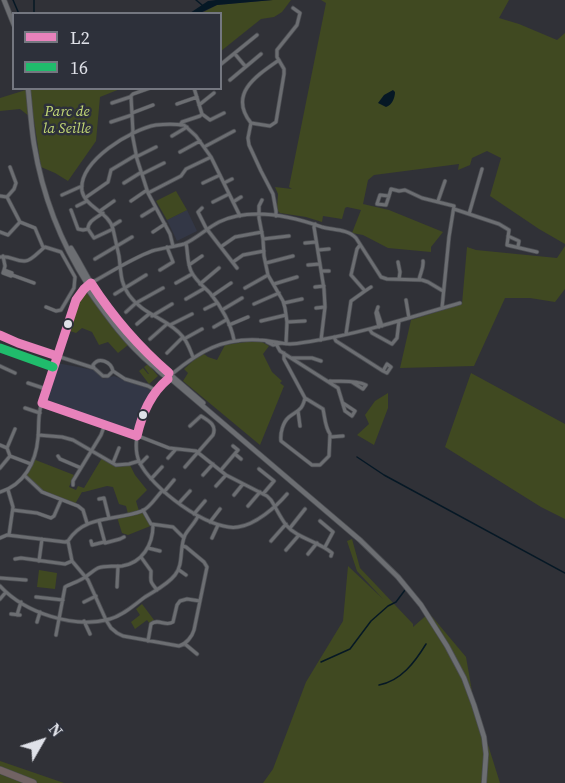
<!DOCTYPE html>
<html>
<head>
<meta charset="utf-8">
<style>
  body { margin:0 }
  #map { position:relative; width:565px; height:783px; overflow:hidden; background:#303137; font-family:"Source Serif 4",serif }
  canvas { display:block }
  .legend { position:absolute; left:12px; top:12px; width:210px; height:78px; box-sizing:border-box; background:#2d303a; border:2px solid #747780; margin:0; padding:8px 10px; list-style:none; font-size:18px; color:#dfe1e8 }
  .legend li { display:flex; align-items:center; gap:12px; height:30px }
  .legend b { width:30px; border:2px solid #747780 }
  .north { position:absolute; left:12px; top:711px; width:60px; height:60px; -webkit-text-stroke:4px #2d303a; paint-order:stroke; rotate:51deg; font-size:16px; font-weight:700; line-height:24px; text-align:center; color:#dfe1e8 }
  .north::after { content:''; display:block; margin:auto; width:21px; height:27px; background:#dfe1e8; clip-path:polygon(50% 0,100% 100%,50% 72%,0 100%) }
</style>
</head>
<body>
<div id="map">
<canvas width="565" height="783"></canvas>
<ul class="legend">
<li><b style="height:8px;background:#e882bb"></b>L2</li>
<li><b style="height:8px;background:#20bc6c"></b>16</li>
</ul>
<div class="north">N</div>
</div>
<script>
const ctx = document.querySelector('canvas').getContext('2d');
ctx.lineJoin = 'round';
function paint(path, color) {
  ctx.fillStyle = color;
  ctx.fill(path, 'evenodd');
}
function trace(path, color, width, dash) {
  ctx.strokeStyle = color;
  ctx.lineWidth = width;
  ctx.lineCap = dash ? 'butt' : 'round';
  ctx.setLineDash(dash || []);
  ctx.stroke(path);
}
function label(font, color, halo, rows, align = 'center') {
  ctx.font = font + ' "Source Serif 4",serif';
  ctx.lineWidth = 5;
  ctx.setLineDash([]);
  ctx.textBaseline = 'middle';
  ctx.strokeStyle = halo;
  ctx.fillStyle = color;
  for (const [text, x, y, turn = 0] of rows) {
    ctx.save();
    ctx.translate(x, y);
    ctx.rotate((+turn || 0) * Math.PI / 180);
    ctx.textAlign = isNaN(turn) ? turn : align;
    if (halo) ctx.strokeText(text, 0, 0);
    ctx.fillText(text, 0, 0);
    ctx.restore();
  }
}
const built = new Path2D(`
  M 187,210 L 197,231 L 177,241 L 167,220 Z
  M 57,363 L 94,370 L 103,379 L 114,376 L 152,390 L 146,404 L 136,433 L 45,402 Z`);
const green = new Path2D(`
  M 272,0 L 291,0 L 282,12 L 274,17 L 261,19 L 221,51 L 220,14 L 200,14 L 217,5 Z
  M 321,0 L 509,0 L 499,18 L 519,24 L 557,40 L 565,33 L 565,244 L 539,229 L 490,196 L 501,158 L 487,151 L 472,158 L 470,165 L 458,170 L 459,164 L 374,175 L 368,180 L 363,204 L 389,210 L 443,232 L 431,247 L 431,252 L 388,248 L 363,235 L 352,233 L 361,210 L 347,207 L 345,208 L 342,219 L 323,216 L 322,222 L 306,217 L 280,213 L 277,210 L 278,194 L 275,187 L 292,189 L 289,187 L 326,3 Z
  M 29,89 L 120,89 L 100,97 L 96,141 L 68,181 L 55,173 L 41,167 L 34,120 L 20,109 L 0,111 L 0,98 Z
  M 176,191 L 187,210 L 167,220 L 156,201 Z
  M 565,246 L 565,289 L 555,302 L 530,298 L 505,298 L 474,366 L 400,368 L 411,320 L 462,304 L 467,247 L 476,250 L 557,258 Z
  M 85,292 L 94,300 L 118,334 L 128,345 L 118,353 L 108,342 L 99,345 L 92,332 L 82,328 L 76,333 L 70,331 L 78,306 L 77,305 Z
  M 246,342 L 262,342 L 269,346 L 263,354 L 272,372 L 282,381 L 280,383 L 284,386 L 260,445 L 183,381 L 188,373 L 184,369 L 195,359 L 204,354 L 208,357 L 217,360 L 225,345 Z
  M 148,364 L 158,376 L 149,384 L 139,371 L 143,368 L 148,374 L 149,374 L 144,367 Z
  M 471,373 L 565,424 L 565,519 L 541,507 L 445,447 Z
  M 388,393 L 388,408 L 374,445 L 357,435 L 369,424 L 365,415 L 375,401 Z
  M 102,458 L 113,465 L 130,465 L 135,475 L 147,490 L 136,501 L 139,511 L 143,510 L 153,525 L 128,535 L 122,533 L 117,517 L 128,514 L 126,506 L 119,504 L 113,487 L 107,486 L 84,492 L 82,492 L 75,504 L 42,492 L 25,476 L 33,459 L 74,475 L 69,487 L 76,490 L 78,486 L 84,488 Z
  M 352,539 L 360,568 L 413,624 L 413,627 L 429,613 L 466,657 L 473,697 L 500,783 L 263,783 L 273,769 L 306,682 L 343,621 L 348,566 L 383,599 L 357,571 L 347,541 Z
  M 39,570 L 57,573 L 55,589 L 37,587 Z
  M 142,604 L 154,620 L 150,624 L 147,620 L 135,629 L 131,622 L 140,615 L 136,609 Z
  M 0,761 L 64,783 L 0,783 Z`);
const water = new Path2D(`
  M 216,0 L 273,0 L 217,5 L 200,13 L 190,13 L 208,1 Z
  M 393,90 L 395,92 C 395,98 392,105 386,107 L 378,103 L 384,95 Z`);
const stream = new Path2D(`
  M 13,0 L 19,14
  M 34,0 L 34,14
  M 196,0 L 202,5
  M 357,457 L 384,475 L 565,573
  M 321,662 L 350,649 L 371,621 L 388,606 L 396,602 L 405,590
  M 379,685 C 401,681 415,662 426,644`);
const street = new Path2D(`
  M 235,54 L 245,66
  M 220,65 L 257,35
  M 230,80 L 261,54
  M 112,103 L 130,97
  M 177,104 L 197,97
  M 199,105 L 214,93
  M 132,113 L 153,105
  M 202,114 L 210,120 L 224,113
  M 111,122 L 132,115
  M 251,123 C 228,94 256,76 279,60
  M 180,125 L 182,122 L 200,116 L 202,114 L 194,88
  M 132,133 L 137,159 L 148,193 L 170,234 L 173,246
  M 133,133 L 131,96 L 133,94 L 150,88
  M 172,136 L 187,127
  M 204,147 L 234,131
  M 180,152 L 200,141
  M 136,157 L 156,147
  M 142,174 L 164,163
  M 124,183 L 140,173
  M 203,183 L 220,175
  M 224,183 L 232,179
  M 148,193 L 181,176 L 186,169 L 211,157
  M 62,195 L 82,186
  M 380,195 L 389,196 L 386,205 L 377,204 Z
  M 0,196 L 7,197 L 20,222 L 35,228 L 43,247
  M 389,196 L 391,189 L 399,191 L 405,190 L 422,198 L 454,206 L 449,237 L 442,308
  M 7,197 L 14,189 L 16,183 L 10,167
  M 85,198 L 108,182 L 111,170 L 136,155
  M 262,200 L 259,206 L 259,218 L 263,239 L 264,256 L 268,275 L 283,301 L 285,308 L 287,322 L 286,344
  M 131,201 L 147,190
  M 438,201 L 445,181
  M 213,202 L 229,194
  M 233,202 L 241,197
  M 77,206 L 87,201
  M 202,208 L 198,212 L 206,228 L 237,268
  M 454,209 L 499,224 L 509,230 L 507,245 L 537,252
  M 71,210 L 78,229 L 83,230 L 88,229
  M 100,211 L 114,201
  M 469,214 L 482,169
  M 142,216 L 155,208
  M 276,216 L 276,211 L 273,194 L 261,171 L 249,145 L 248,138 L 251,123 L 270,126 L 276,122 L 284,74 L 284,69 L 277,57 L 277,50 L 297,25 L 300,13 L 293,8
  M 315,224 L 314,227 L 324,289 L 325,307 L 321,340
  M 112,226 L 120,221
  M 88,229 L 94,238 L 113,229
  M 88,229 C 88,221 96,218 103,213
  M 0,232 L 8,235 L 20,222
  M 153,232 L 165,224
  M 508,236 L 519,241 L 518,247
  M 263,239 L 289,236
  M 186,243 C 188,252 187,262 191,271 C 195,280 203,286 210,293 C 221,306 231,324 234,340
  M 305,243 L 316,242
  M 222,246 L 235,237 L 262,232
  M 318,250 L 329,249
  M 3,256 L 5,266 L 4,270 L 12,273 L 12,275 L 34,283
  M 0,257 C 10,255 16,262 25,261 C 32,261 39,251 45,247 L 61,252 L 75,277 L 74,288 L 61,310 L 56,311 L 46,307
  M 95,259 L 132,237
  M 233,262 L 243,255 L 264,251
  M 398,262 L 400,272 L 399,279
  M 266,263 L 293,256
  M 189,265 L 202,256
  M 308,265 L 320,264
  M 4,270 L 3,273 L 11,276
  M 160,270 L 173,262 L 167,247
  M 321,271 L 329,271
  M 419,280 C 420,273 424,268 423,261
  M 91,283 C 111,272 131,259 152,251 C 162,248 173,247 184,244 C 196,239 207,228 219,222 C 250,207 291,216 322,227 C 333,230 348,229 356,238 L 381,277 L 387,279 L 422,280 L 428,282 L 443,291
  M 176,283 L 192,274
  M 200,284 L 219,268
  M 274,284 L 297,277
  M 315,287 L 324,286
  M 245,288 L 268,275
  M 365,291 L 371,287
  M 115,294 L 146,275
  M 212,296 L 231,283
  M 186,299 L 205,288
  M 406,300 L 409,318
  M 284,303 L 302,299
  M 254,304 L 279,293
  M 378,307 L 376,313 L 379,327
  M 316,308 L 325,307
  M 205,309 L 217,303
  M 222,310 L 242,298
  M 377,311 L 382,326
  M 126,312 L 136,303 L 163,288
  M 152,316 L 172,304
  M 261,321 L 286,315
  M 287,322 L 305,321
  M 137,324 L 149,314
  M 170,325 L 192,314
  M 229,325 L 248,317
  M 214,327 L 226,320
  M 370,330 L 372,333 L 392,344 L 397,338 L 399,321
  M 346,334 L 351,301 L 365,291 L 351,275 L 357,249 L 360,245
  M 334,337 L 336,341 L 383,371 L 387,373 L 391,367 L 387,364 L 383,371
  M 150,339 L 167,324
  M 184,339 L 202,329
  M 267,342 L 273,345 L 281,343
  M 275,342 L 280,351 L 338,388 L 345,411 L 352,416 L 355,411 L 343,403
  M 167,353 L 183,337
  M 284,353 L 284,359 L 305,398 C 302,411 298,410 289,417 C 283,422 280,433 281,441 L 312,465 L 320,465 L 329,456 L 330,434 C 325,427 325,418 323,409 L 305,398
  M 193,357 C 190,350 188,343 183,337 C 169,319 143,315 129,295 C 120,283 121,271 119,256 C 117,247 115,238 113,229 C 109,212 85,207 82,191 C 78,161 132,129 156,125 C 165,124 175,124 184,125 L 196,136 L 211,157 L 240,216
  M 292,358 L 312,358 L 321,361
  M 0,366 L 15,373
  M 113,371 L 125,379 L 148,386 L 155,390
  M 172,374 C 200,351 222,338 259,340 C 270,340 280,344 290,344 C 298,344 306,342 313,341 C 363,333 411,317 460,303
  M 168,379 C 148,391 129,438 139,461 C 150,487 209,532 238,527 C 255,525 276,507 287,494
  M 330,381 C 341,382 356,380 366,385 L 363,389 L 352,382
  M 28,383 L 46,389
  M 42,403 L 110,425 L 169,448 L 196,451 L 226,475 L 267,496 L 271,500 C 276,508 280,517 286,525 C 298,539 318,541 332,553 L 331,556
  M 25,408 L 40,413
  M 298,411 L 300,426
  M 38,435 L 62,437 L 73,440 L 116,465 L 129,464 L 139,461
  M 330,437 L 343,436
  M 0,445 L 7,448 L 10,456 L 31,464
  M 7,448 L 15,429
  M 235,454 L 241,459
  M 58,456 L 60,459 L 81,468
  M 168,458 L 176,449
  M 113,463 L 119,448
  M 140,464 L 147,457
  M 185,467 L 213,435 C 217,425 209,421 201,416 L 190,426
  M 0,468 L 10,456
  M 259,469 L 274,481 L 263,494
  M 221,470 L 238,450 L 233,446
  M 203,475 L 213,464
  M 25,476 L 42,492 L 78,506 L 83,510 L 87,523
  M 151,479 L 162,467
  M 73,485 L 73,481 L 101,435 L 105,424
  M 216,486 L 226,475
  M 8,490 L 13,507 L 9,535
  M 162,491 C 156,497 150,508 142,511 C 116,521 85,514 68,541 L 72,561 L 88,580 L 106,620 L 111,628 L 117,633 L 123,636 L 179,646 C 186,644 192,637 194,630 L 207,567 L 204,562 L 186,547 L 183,546
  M 0,492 C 24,485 36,462 38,438 C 39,429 38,419 40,410 C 43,392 51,373 57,356 L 94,368 L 103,376 L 108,376 L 113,371 C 111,362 99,356 93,365 L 94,368
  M 164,492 L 174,480
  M 234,495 L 243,484
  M 99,499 L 104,498 L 109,518
  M 179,503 L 190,491
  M 248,506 L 260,492
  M 13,510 L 37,513 L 51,518 L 54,516 L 61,500
  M 143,510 L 151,524 L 173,527 L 184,538
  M 194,514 L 205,501
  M 99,521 L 105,543 L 120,539 L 124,537
  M 320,521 L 333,532 L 325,547
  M 210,522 L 220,509
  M 290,528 L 305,509
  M 0,538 L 7,535 L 65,542 L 68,541
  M 212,538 L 218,525
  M 91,541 L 92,545 L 104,542
  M 271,541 L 286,524
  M 148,548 L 160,551
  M 286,550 L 299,535
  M 308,554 L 317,543
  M 141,557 L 151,571 C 151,582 149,580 157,590
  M 15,559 L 21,558 L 65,564 L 72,561
  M 39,561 L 42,539
  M 179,570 L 186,575
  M 0,578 L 26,580
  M 0,586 C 25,613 74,629 110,619 C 124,615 134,605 145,597 C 156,590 167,585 175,575 C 184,564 179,548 185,535 C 189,528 195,523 198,516
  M 117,587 L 118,566
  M 36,597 L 63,600
  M 0,599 L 6,592
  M 84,602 L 96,596
  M 11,614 L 20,615
  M 17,615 L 21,602
  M 84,621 L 90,634
  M 37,622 L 40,612
  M 56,635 L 65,587 C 70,584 77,582 82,579 C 88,576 92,571 98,568 C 106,565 114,567 122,566 C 142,563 153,545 153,525
  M 148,641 L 151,624 C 158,618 166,627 173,622 L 177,605 L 180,601 L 187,599 L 200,601
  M 185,644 L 197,654`);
const secondary = new Path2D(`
  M 4,0 L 14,25
  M 28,88 C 30,107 31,125 34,144 C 42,193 61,243 88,285 L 89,291 C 108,318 127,344 152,365 C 158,369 160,374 167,377
  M 71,248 C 79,261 86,275 94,288 C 115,320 140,349 169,373
  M 0,335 L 18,343 L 57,356 L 76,300 L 80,294 L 90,284
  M 173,377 L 203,403
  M 171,379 L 360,540 L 398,577 L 421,605 L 447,646 L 464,678 L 474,705 L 484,737 L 486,754 L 484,783`);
const highway = new Path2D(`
  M 0,770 L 33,783`);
const bus1 = new Path2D(`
  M 0,335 L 18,343 L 57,356
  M 168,379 C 150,394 142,414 137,436 L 42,403 L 76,300 L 84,289 L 91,283 C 113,317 139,347 169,373`);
const bus2 = new Path2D(`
  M 0,348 L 53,367`);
const markers = [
  [68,324,5,"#dfe1e8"],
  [143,415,5,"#dfe1e8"]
];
const parkNames = [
  ["Parc de",67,112],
  ["la Seille",67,129]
];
paint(built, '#333746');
paint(green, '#404921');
paint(water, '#061825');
trace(stream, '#061825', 1.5);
trace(street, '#4c4e53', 4.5);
trace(secondary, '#4c4e53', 6);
trace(highway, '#4c4e53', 8);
trace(street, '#6c6e72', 3);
trace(secondary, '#6c6e72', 4.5);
trace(highway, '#716363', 7);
trace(bus1, '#e882bb', 9);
trace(bus2, '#20bc6c', 9);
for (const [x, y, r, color] of markers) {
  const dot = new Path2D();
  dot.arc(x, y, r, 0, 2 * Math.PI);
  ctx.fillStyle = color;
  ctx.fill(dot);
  trace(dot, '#2d303a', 2);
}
label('italic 15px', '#c2d775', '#2d303a', parkNames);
</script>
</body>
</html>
